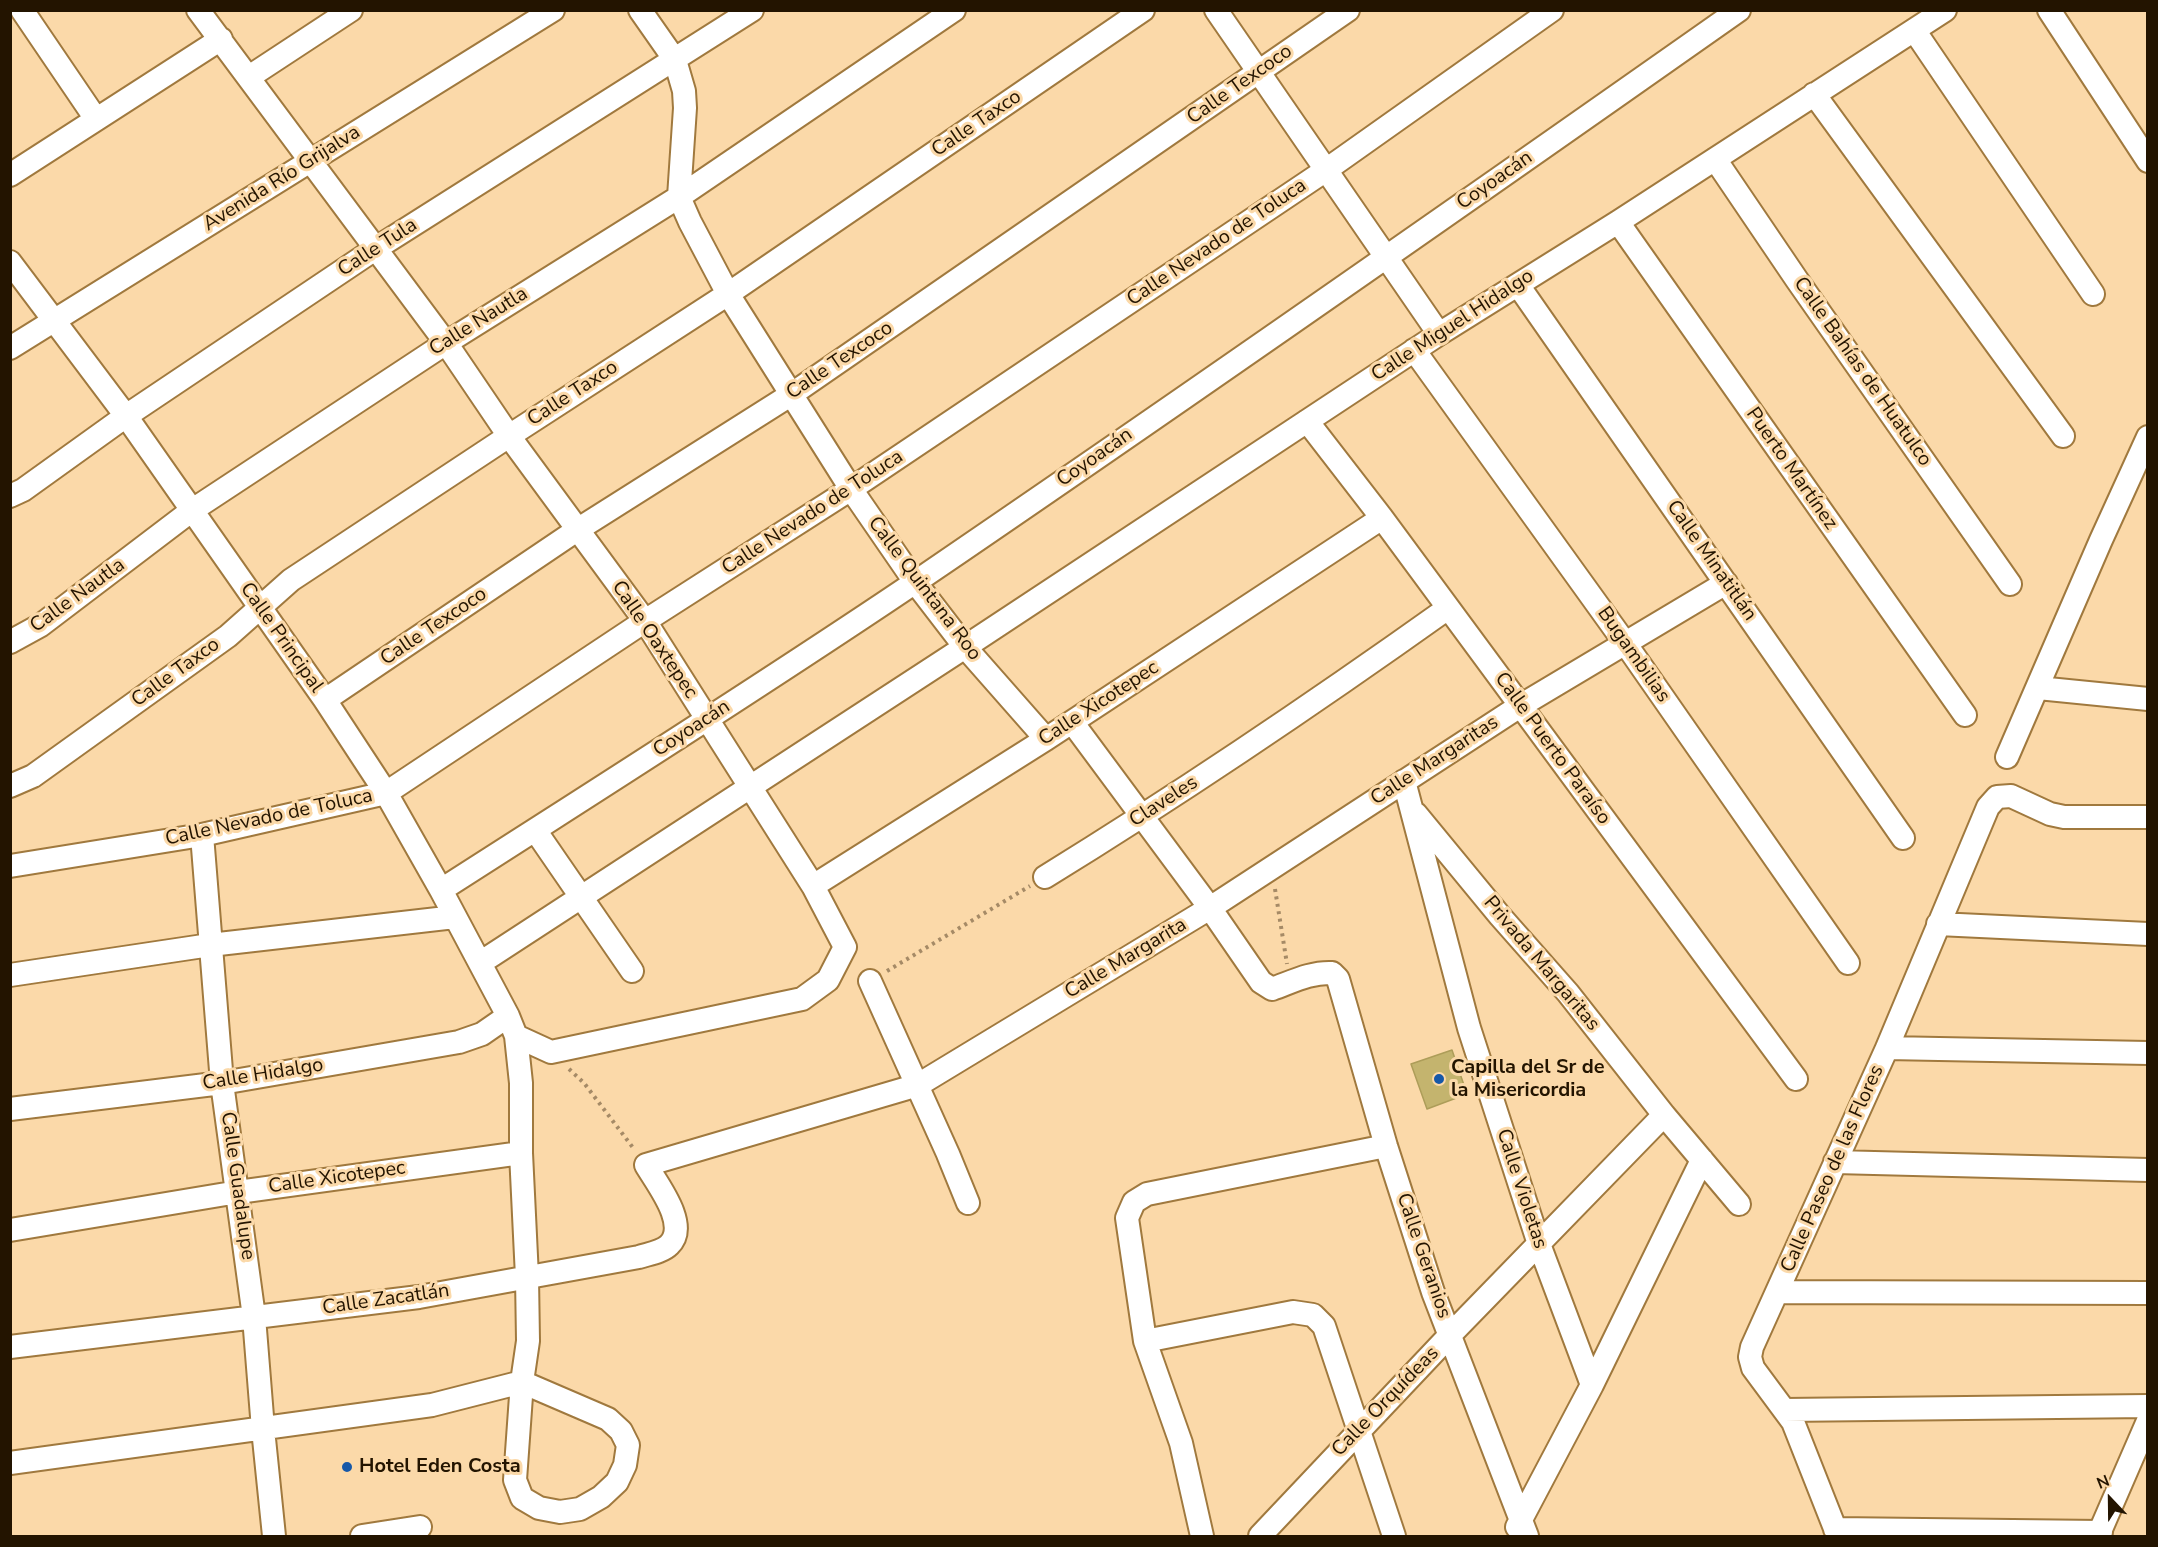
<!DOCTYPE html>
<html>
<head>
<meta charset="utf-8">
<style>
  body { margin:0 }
  #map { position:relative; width:2158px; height:1547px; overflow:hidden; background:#fbd9a9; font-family:"Nunito Sans",sans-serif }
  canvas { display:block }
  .frame { position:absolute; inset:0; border:12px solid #231400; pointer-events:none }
  .north { position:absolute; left:2080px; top:1469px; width:60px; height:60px; -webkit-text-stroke:4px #fbd9a9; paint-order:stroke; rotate:338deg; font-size:16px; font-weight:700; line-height:24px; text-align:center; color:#231400 }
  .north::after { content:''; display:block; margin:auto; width:21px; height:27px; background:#231400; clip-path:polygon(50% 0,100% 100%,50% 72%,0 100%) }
</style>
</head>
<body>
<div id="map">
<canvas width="2158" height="1547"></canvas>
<div class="frame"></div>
<div class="north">N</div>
</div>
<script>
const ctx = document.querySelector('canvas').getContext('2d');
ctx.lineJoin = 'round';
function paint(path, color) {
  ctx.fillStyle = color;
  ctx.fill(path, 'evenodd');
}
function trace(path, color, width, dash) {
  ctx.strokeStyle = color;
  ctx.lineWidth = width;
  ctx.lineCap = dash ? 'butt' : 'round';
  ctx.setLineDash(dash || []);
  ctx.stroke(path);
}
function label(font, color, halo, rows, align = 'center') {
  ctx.font = font + ' "Nunito Sans",sans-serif';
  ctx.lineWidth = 6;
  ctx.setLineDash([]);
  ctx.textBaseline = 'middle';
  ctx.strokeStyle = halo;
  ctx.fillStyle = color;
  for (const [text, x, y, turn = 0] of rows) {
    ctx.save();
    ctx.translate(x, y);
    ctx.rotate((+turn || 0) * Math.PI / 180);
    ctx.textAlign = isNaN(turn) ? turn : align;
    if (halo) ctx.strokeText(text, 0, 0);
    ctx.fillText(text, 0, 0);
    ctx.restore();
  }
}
const building = new Path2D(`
  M 1452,1050 L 1467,1094 L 1427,1109 L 1411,1064 Z`);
const path = new Path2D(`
  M 1275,889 L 1287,964
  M 887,971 L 1030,886
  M 569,1069 L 584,1083 L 634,1149`);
const street = new Path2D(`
  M 22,10 L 96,119
  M 198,10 L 446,343 L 509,436 L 645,621 L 813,886 L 845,947 L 828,980 L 802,999 L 551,1052 L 516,1036
  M 640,10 L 675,60 L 684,91 L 685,108 L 679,197 L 690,222 L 728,294 L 851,489 L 915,582 L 965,647 L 1046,739
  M 1216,10 L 1439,334
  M 2049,10 L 2148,161
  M 1914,30 L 2093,294
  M 249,77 L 351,10
  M 1814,94 L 2063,436
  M 1715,159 L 1797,280 L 2010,584
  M 10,175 L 221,39
  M 1618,222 L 1965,715
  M 10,262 L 126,416 L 325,700 L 386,793 L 441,890 L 508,1016 L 516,1036 L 521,1083 L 521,1153 L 527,1277 L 528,1341 L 522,1382 L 515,1480 L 522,1498 L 539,1508 L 560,1512 L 580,1509 L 601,1497 L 617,1482 L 625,1465 L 628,1445 L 621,1431 L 608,1419 L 522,1382 L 432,1405 L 10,1463
  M 1518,285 L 1903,838
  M 10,348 L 553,10
  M 1414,350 L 1625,643 L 1848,963
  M 1307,421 L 1382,518 L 1796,1079
  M 10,496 L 23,490 L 126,416 L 375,249 L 752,10
  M 10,642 L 41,625 L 191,511 L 446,343 L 679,197 L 954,10
  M 2038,688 L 2148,699
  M 325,700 L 577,530 L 792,394 L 1348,10
  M 1072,722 L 1210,908 L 1261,982 L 1272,989 C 1292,982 1310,972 1332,973 L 1338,979 L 1386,1146 L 1433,1292 L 1527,1536
  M 2007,757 L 2101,540 L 2148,437
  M 1404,781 L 1469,1028 L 1539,1244 L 1592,1385
  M 10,786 L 33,776 L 228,636 L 291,580 L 509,436 L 728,294 L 1143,10
  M 1416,814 L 1500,916 L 1568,993 L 1664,1115 L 1739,1204
  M 535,830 L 632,971
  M 202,835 L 222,1083 L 254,1317 L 263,1429 L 274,1536
  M 10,866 L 202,835 L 386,793 L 645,621 L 851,489 L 1326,170 L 1552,10
  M 1045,877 C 1183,792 1316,702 1448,608
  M 813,886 L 1046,739 L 1382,518
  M 441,890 C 600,788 760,687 917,581 C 1193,393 1466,202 1739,10
  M 1938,924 L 2148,934
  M 480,963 L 965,647 L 1439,334 L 1618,222 L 1945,10
  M 10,975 L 210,945 L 455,917
  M 870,981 L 948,1154 L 968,1203
  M 1887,1048 L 2148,1053
  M 10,1109 L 222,1083 L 459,1042 L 482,1034 L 508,1016
  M 1835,1162 L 2148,1170
  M 10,1230 L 238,1192 L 521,1153
  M 1778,1292 L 2148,1293
  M 1145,1341 L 1293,1312 L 1313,1315 L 1324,1326 L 1394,1536
  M 10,1347 L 419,1297 L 639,1257 C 648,1254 662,1252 669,1245 C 690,1225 657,1184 646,1165 L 918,1085 L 1210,908 L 1520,706 L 1726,583
  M 1784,1410 L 2148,1406
  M 1517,1527 L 1592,1385 L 1702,1160
  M 1835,1529 L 2101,1532
  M 362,1536 L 420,1527
  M 1202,1536 L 1181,1443 L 1145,1341 L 1127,1218 L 1134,1202 L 1147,1194 L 1386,1146
  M 1260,1536 L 1450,1335 L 1664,1115
  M 1838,1536 L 1793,1422 L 1753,1368 L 1750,1357 L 1752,1347 L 1887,1048 L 1988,807 L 1997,797 L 2011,796 L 2050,814 L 2064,817 L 2148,817
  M 2098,1536 L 2148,1421`);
const markers = [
  [1439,1079,6,"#1658a8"],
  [347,1467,6,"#1658a8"]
];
const streetNames = [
  ["Calle Texcoco",1240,85,-35],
  ["Calle Taxco",977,124,-34],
  ["Avenida Río Grijalva",282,179,-32],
  ["Coyoacán",1495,181,-35],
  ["Calle Nevado de Toluca",1217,243,-34],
  ["Calle Tula",378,248,-33],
  ["Calle Nautla",479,322,-32],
  ["Calle Miguel Hidalgo",1453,326,-33],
  ["Calle Texcoco",840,361,-34],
  ["Calle Bahías de Huatulco",1862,372,55],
  ["Calle Taxco",573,394,-33],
  ["Coyoacán",1095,458,-35],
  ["Puerto Martínez",1791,469,55],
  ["Calle Nevado de Toluca",813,513,-33],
  ["Calle Minatitlán",1711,561,55],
  ["Calle Quintana Roo",924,589,53],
  ["Calle Nautla",78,596,-36],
  ["Calle Texcoco",434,627,-34],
  ["Calle Principal",281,638,55],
  ["Calle Oaxtepec",654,640,56],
  ["Bugambilias",1633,655,55],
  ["Calle Taxco",176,673,-36],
  ["Calle Xicotepec",1099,704,-33],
  ["Coyoacán",692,729,-33],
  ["Calle Puerto Paraíso",1552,749,54],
  ["Calle Margaritas",1435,761,-33],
  ["Claveles",1164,802,-33],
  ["Calle Nevado de Toluca",269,818,-12],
  ["Calle Margarita",1126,959,-31],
  ["Privada Margaritas",1541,964,50],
  ["Calle Hidalgo",263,1075,-9],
  ["Calle Paseo de las Flores",1833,1169,-66],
  ["Calle Xicotepec",337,1178,-8],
  ["Calle Guadalupe",237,1186,82],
  ["Calle Violetas",1521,1189,72],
  ["Calle Geranios",1423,1256,71],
  ["Calle Zacatlán",386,1300,-8],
  ["Calle Orquídeas",1386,1402,-46]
];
const poiNames = [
  ["Capilla del Sr de",1451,1068],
  ["la Misericordia",1451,1091],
  ["Hotel Eden Costa",359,1467]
];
paint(building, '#c4b46e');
trace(building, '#ad9d59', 1.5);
trace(street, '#a0793e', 26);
trace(path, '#a58a66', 4, [3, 4.5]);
trace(street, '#fff', 22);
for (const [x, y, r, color] of markers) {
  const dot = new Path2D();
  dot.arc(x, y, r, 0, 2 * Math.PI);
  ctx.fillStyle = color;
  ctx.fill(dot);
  trace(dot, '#fbd9a9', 2);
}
label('20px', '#231400', '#fbd9a9', streetNames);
label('bold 20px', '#231400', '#fbd9a9', poiNames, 'left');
</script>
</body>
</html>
